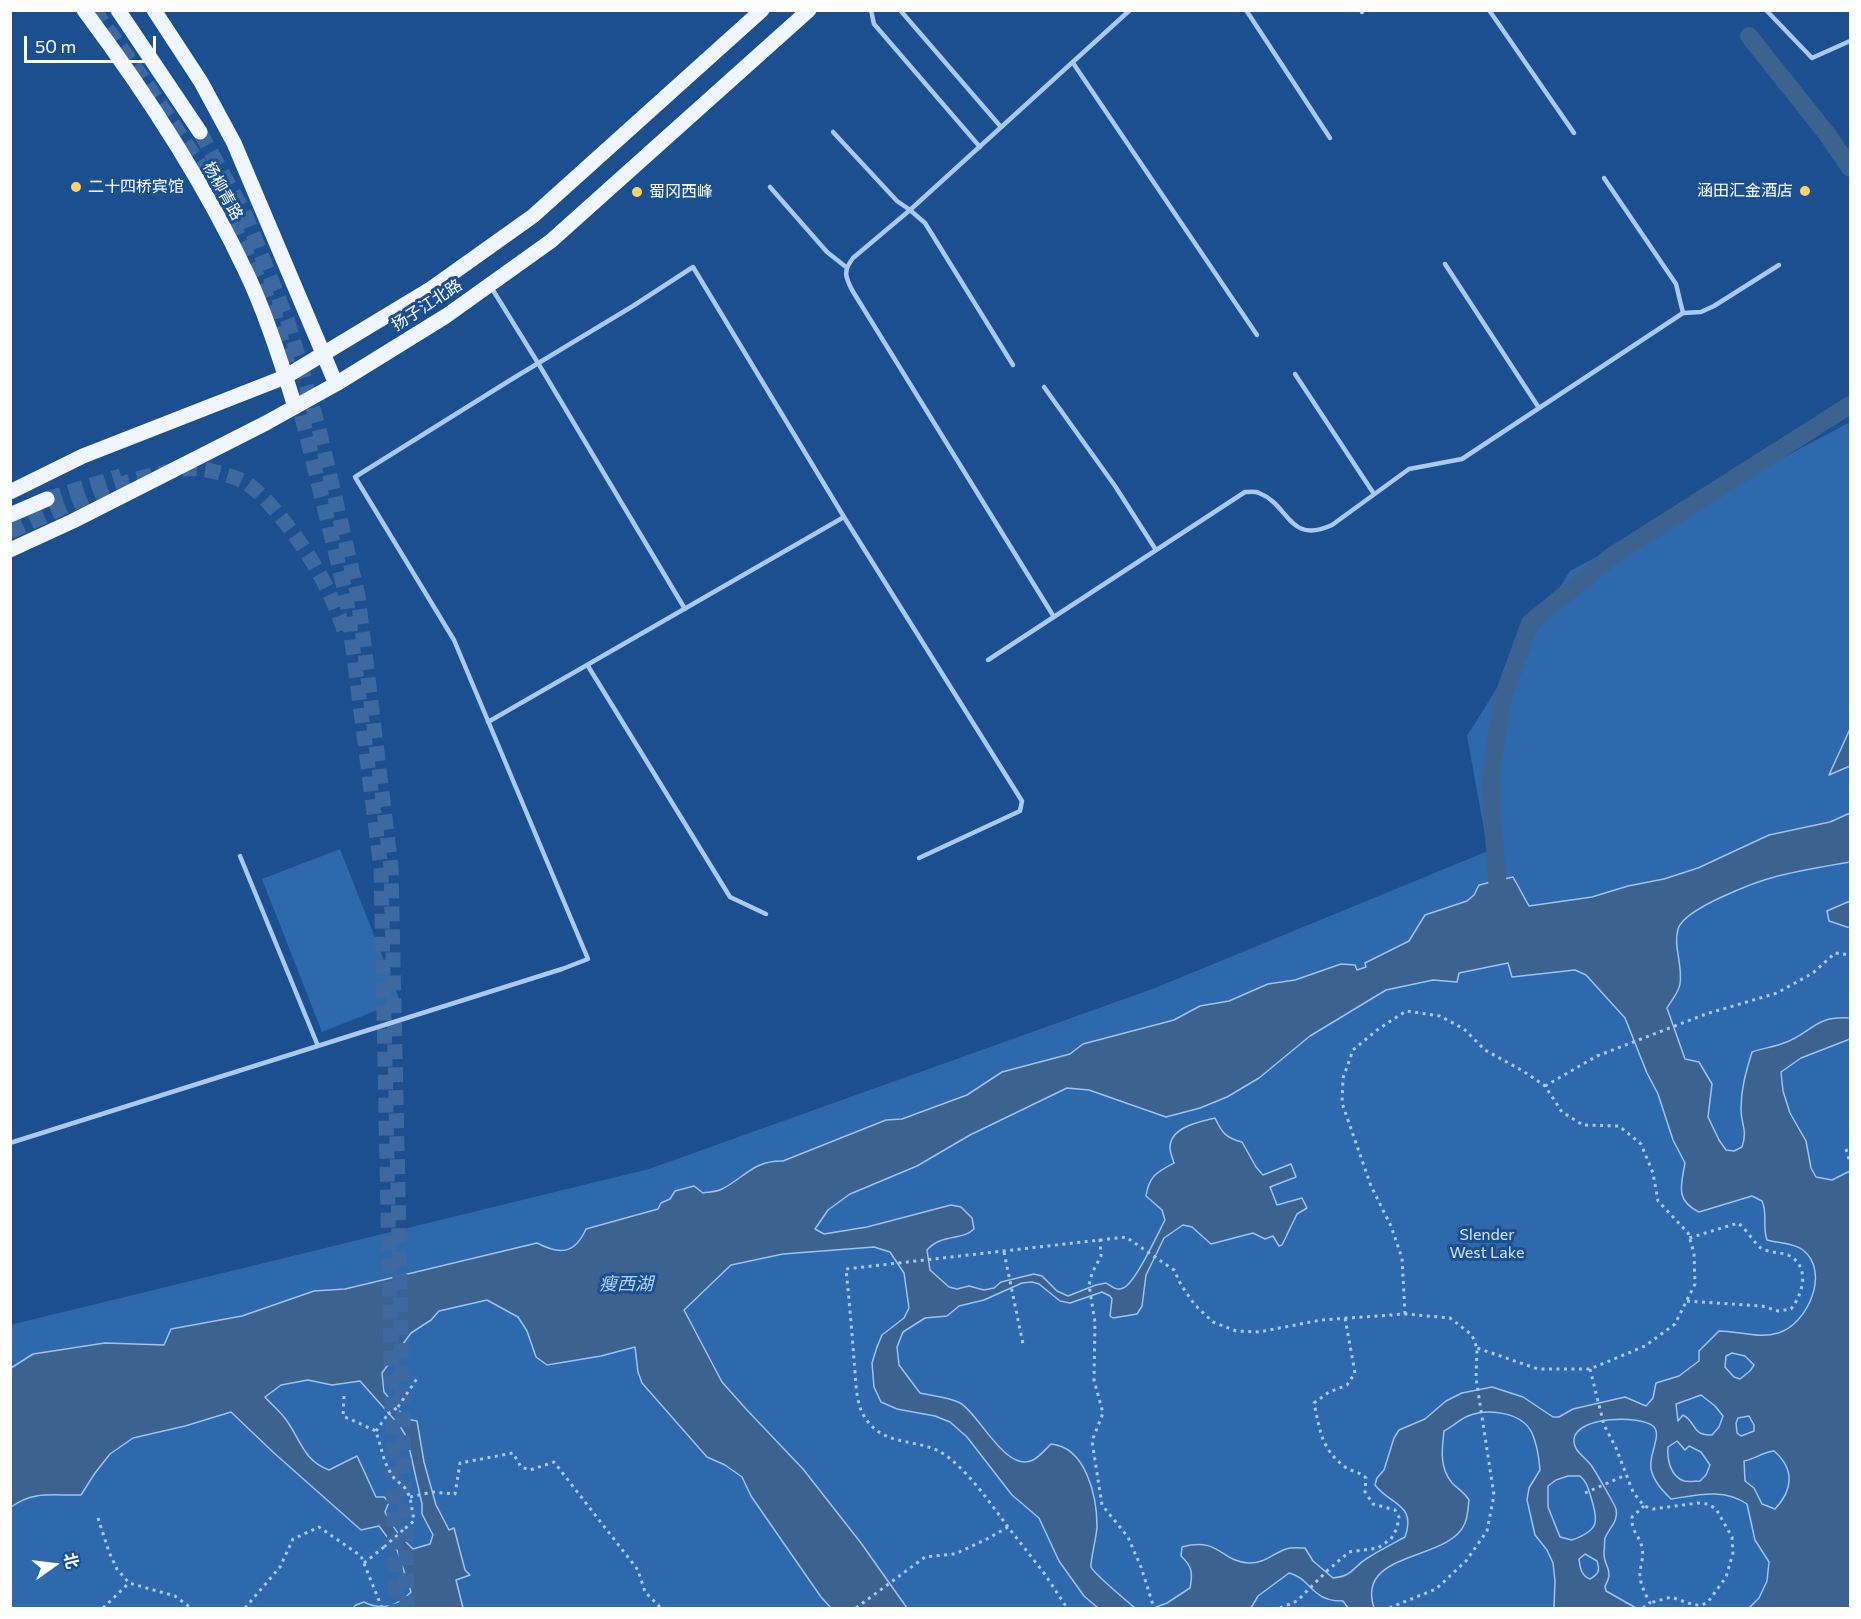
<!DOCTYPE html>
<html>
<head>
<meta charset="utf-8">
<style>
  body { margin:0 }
  #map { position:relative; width:1861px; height:1619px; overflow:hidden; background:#1b4f8f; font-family:Commissioner,"Noto Sans SC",sans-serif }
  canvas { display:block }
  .frame { position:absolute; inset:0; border:12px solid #fff; pointer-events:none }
  .north { position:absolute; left:24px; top:1535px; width:60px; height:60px; -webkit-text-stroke:4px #1b4f8f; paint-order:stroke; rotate:76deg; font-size:16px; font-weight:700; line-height:24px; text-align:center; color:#fff }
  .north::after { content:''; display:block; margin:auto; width:21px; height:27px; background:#fff; clip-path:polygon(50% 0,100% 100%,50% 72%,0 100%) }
  .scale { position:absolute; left:24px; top:36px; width:132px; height:27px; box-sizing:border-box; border:3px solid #fff; border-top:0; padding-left:8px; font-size:18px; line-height:21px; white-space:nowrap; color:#fff; -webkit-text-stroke:4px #1b4f8f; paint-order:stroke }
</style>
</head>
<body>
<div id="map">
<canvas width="1861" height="1619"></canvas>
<div class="frame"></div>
<div class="north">北</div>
<div class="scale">50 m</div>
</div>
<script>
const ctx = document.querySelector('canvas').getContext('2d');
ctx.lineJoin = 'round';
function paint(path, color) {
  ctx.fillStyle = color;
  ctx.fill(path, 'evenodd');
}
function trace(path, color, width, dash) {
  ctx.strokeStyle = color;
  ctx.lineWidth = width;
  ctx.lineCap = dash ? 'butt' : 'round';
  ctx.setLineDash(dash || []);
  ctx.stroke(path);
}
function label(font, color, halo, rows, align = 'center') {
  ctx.font = font + ' Commissioner,"Noto Sans SC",sans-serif';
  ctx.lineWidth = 6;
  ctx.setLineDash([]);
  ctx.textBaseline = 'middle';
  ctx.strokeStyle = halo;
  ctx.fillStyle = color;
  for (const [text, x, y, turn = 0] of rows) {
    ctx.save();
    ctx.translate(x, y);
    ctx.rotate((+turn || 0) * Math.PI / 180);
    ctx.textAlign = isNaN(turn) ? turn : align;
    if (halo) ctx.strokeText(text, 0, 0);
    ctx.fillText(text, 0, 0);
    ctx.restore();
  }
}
const green = new Path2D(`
  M 1850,422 L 1850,1608 L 11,1608 L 10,1325 L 649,1169 L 1155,988 L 1488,851 L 1467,736 L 1570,571 Z
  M 340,849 L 400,1001 L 322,1032 L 262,879 Z`);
const water = new Path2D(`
  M 1850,729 L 1850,766 L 1829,775 Z
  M 1850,813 L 1850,862 C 1826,866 1802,870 1778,876 C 1758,881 1684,908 1678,929 C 1673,946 1683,965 1680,984 C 1679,992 1671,1001 1667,1008 L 1685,1059 L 1699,1062 L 1712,1084 L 1708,1117 L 1719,1140 L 1726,1150 L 1734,1151 L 1742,1147 C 1748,1129 1741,1126 1741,1109 C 1741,1088 1746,1072 1752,1052 C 1763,1048 1774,1047 1784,1043 C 1812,1033 1815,1015 1850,1018 L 1850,1039 L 1801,1058 L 1781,1072 L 1783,1091 L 1790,1113 L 1806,1141 L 1811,1168 L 1816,1177 L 1832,1180 L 1850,1171 L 1850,1608 L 1749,1608 L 1759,1598 L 1767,1581 L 1769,1562 L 1755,1540 L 1747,1504 C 1723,1488 1698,1495 1671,1499 C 1662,1490 1654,1482 1651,1469 C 1648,1455 1663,1434 1653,1426 C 1640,1415 1577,1416 1574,1439 C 1573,1451 1584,1456 1591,1465 C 1594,1469 1615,1505 1616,1509 C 1619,1521 1609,1528 1605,1538 C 1604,1542 1605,1548 1604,1552 C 1603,1567 1615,1569 1605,1586 L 1606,1591 L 1636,1608 L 1554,1608 L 1555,1581 L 1553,1563 L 1547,1550 L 1535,1535 L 1527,1500 L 1529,1488 L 1540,1470 C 1539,1458 1537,1444 1532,1433 C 1522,1412 1488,1408 1468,1416 C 1460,1419 1452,1427 1444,1431 C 1442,1449 1439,1467 1452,1483 C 1458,1489 1464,1492 1469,1500 C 1468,1507 1468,1516 1465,1523 C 1450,1562 1355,1550 1374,1608 L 1348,1608 L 1343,1601 C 1334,1601 1325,1600 1318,1594 C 1308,1587 1303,1576 1289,1573 L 1258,1596 L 1251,1608 L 1154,1608 L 1167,1603 L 1190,1588 C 1193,1573 1192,1566 1181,1556 L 1182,1547 C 1220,1537 1220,1561 1248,1563 C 1264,1564 1272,1554 1286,1549 C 1292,1547 1299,1548 1305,1548 L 1313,1561 L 1333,1578 C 1353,1576 1352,1568 1366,1559 C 1378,1551 1392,1544 1405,1537 C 1417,1504 1390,1505 1375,1485 L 1377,1478 L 1384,1470 L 1394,1438 L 1399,1430 L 1425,1419 L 1446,1401 L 1462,1393 L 1492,1387 L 1523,1397 L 1553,1417 L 1559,1417 L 1573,1409 L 1625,1397 L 1646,1406 L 1653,1398 L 1656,1383 L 1679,1376 L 1699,1361 L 1699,1351 L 1719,1331 C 1738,1331 1759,1339 1778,1333 C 1807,1325 1831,1272 1803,1250 C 1794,1243 1778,1243 1767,1240 C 1762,1227 1768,1214 1762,1201 L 1752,1196 L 1699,1212 C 1675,1200 1681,1186 1685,1163 L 1673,1140 L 1658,1094 L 1647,1073 L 1625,1018 L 1586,975 L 1575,970 L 1512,977 L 1508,963 L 1459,973 L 1457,982 L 1433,980 L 1386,990 L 1310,1036 L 1259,1078 L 1227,1097 L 1200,1108 L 1166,1117 L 1089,1090 L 1067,1088 L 970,1135 L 917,1166 L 850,1194 L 828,1210 L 815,1229 L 824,1234 L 867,1227 L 951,1205 L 961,1207 L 972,1218 L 974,1229 C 962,1241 942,1233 927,1250 L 930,1270 L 949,1287 L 957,1289 L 969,1286 L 984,1290 L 994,1288 L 1001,1282 L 1034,1274 L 1042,1276 L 1057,1291 L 1068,1296 L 1096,1285 L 1106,1283 C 1112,1287 1117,1291 1123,1288 C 1135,1284 1158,1233 1165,1220 L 1162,1210 L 1146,1196 C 1149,1176 1157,1172 1174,1163 C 1173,1159 1170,1153 1170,1148 C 1170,1127 1199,1122 1215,1118 C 1222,1133 1226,1138 1242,1142 L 1256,1167 L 1263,1175 L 1291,1164 L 1296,1177 L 1270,1187 L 1277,1205 L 1302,1198 L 1307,1208 L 1297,1214 L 1282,1245 L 1279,1246 L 1273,1236 L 1265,1239 L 1253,1233 L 1211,1244 L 1192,1227 L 1183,1225 L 1164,1238 L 1146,1275 L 1142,1306 L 1137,1314 L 1113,1318 L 1110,1316 L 1112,1299 L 1110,1296 L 1102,1292 L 1070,1303 L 1060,1301 L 1039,1284 L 1032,1282 L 1022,1283 L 984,1300 L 959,1306 L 947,1316 L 925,1318 L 903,1332 L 897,1347 L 899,1365 L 920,1393 C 932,1396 949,1397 960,1403 C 978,1412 1006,1474 1033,1460 C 1039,1457 1046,1449 1051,1444 C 1086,1447 1097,1497 1097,1526 C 1097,1535 1090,1562 1091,1567 C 1094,1574 1127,1601 1135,1608 L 1098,1608 L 1084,1596 L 1059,1561 L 1039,1518 L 1012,1495 L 967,1437 L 950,1422 L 935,1416 L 897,1409 L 881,1402 L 874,1387 L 872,1363 L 877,1347 L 882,1335 L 904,1318 L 909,1308 L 904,1273 L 890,1252 L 874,1247 L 783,1254 L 731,1265 L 684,1310 L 722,1382 L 746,1409 L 803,1469 L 861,1543 L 907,1608 L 831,1608 L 821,1597 L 751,1496 L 742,1477 L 725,1465 L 707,1457 L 642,1383 L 638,1372 L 635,1347 L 601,1356 L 547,1365 L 536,1357 L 527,1331 L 518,1317 L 487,1300 L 439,1311 L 431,1320 L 411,1333 L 382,1373 L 384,1392 L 406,1419 L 417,1421 L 424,1462 L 436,1505 L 449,1530 L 454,1528 L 465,1570 L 470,1575 L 456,1580 L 463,1608 L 353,1608 L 356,1605 L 364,1602 C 381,1611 398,1606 411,1592 L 397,1550 L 379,1526 L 361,1530 L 274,1453 L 231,1412 L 185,1426 L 133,1438 L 110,1454 L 95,1473 L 81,1495 C 54,1496 34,1490 11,1507 L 11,1368 L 33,1354 L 105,1343 L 164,1345 L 171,1329 L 242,1316 L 314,1291 L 345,1289 L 537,1243 C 560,1255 575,1254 586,1229 L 658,1209 L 661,1203 L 670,1199 L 675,1191 L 694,1186 L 703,1193 C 709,1192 717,1192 722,1189 C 744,1178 754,1160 783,1161 L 886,1120 L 902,1119 L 967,1095 L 1002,1072 L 1070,1054 L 1083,1044 L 1174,1020 L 1200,1006 L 1229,1001 L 1268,984 L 1295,980 L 1341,964 L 1355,965 L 1357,970 L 1366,967 L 1365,963 L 1409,941 L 1425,915 L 1467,901 L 1474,895 L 1479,885 L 1513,877 L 1529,906 L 1592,897 L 1628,886 L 1664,879 L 1698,868 L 1769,835 L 1830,822 ZM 1732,1353 L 1745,1356 L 1754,1365 L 1750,1371 L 1740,1379 L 1734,1377 L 1725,1367 L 1726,1356 ZM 308,1380 L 332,1385 L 360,1381 L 400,1426 L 407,1438 L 422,1504 L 422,1514 L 433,1535 L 430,1544 L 413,1549 C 402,1539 391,1525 385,1512 L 389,1502 L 384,1497 L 376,1497 L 357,1456 L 329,1470 C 304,1461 301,1441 287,1421 C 281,1412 272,1405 265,1397 L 281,1385 ZM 1701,1395 L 1715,1406 L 1723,1416 L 1719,1427 L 1712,1435 C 1691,1436 1697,1422 1683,1415 L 1678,1421 L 1676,1404 ZM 1749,1416 L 1754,1425 L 1754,1431 L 1741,1436 L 1737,1433 L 1736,1423 L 1738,1418 ZM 1677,1441 L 1685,1450 L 1689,1446 L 1701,1452 L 1710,1465 L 1706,1475 L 1700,1481 C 1695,1481 1689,1482 1684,1481 C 1670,1476 1667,1459 1668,1447 ZM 1774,1451 C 1795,1469 1793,1490 1775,1509 L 1762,1504 L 1754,1488 L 1745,1481 L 1744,1461 C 1755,1459 1763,1452 1774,1451 ZM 1568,1476 L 1580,1476 C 1587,1482 1588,1488 1591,1497 C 1598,1522 1600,1530 1572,1540 L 1560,1537 L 1548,1507 L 1548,1486 L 1556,1480 ZM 1585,1554 L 1597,1561 C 1600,1570 1599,1574 1590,1579 C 1581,1576 1580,1567 1579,1559 Z
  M 1850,901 L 1850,928 L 1829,921 L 1827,911 Z`);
const canal = new Path2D(`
  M 1749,36 L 1827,134 L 1850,168
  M 1499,905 L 1490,782 L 1502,700 L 1530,623 L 1612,556 L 1850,405`);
const primaryTunnel = new Path2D(`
  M 94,10 L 142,77 L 218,192 L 275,314 L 288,364
  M 200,132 L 246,216 L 288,322 L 319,429 L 358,596 L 391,867 L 407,1608
  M 296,393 L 346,595 L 381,868 L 396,1608
  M 47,499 L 121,476
  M 10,532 C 65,507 124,476 185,469 C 203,467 227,474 243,481 C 259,489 282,518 293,533 C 315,562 334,598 345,633`);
const path = new Path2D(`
  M 1545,1086 L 1597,1056 L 1706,1014 L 1777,993 L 1813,973 L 1835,953 L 1850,955
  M 1846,1149 L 1850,1163
  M 1100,1239 L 1101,1256 L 1092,1273 L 1089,1285 L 1095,1322 L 1094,1380 L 1103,1413 L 1092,1441 L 1102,1505 L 1128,1537 L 1141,1567 L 1154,1608
  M 1004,1252 L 1023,1344
  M 1687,1301 L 1762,1306 L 1778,1311 L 1791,1309 C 1803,1294 1811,1266 1788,1255 C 1780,1252 1769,1253 1761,1248 C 1755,1244 1747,1230 1738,1223 L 1689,1238
  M 1405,1314 L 1402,1258 L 1391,1226 L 1371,1186 L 1342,1103 L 1343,1078 L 1353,1050 L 1377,1030 L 1406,1011 L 1440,1016 L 1464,1029 L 1485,1050 L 1523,1071 L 1545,1086 L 1562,1112 L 1583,1125 L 1619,1126 L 1641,1144 L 1653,1173 L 1658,1201 L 1688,1233 L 1694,1253 L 1695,1284 L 1675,1324 L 1645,1346 L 1590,1369 L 1538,1369 L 1477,1348
  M 1590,1369 L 1604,1425 L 1616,1448 L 1633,1492 L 1644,1506 L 1653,1509 L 1698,1503 L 1708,1504 L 1716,1509 L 1732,1537 L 1733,1553 L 1726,1577 L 1708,1602 L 1702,1605 L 1694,1605 L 1671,1597 L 1650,1603
  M 344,1396 L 343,1416 L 376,1431 L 385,1462 L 392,1476 L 405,1488 L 410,1497 L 414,1521 L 403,1530
  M 398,1407 L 418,1377
  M 376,1431 L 388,1414
  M 1585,1493 L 1626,1475
  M 410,1497 L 432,1492 L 455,1494 L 460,1463 L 513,1453 L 521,1467 L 530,1470 L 554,1462 L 638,1570 L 645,1592 L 661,1608
  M 98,1518 L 109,1552 L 117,1569 L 129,1583 L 175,1596 L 191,1608
  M 1008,1527 C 990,1503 972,1476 948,1457 C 922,1436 884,1450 864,1416 C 855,1401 856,1378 854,1361 C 852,1331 849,1300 846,1269 L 1126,1237 L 1174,1270 L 1181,1285 L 1195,1305 L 1213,1322 L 1236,1331 L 1259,1332 L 1321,1320 L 1405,1314 L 1450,1318 L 1472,1335 L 1477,1348 L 1476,1378 L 1494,1495 L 1487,1531 L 1466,1561 L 1436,1589 L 1389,1608
  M 364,1563 L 384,1547
  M 103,1608 L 129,1583
  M 245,1608 L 280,1567 L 293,1539 L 319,1527 L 361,1556 L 382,1608
  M 856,1608 L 925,1557 L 955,1554 L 987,1539 L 1008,1527 L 1044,1573 L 1067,1608
  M 1280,1608 L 1297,1601 L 1328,1570 L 1349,1552 L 1378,1548 L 1391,1539 L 1397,1528 L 1399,1517 L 1395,1510 L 1373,1504 L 1365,1492 L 1366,1478 C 1359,1471 1352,1472 1345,1467 C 1321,1449 1320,1430 1314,1403 L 1329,1392 L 1347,1385 L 1355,1373 L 1345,1318
  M 1643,1608 L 1650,1603 C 1645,1593 1639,1583 1640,1571 C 1641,1564 1644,1556 1642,1548 C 1640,1535 1631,1533 1632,1517 L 1644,1506`);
const service = new Path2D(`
  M 871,10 L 874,24 L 980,147
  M 900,10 L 1001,127
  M 1246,10 L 1330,138
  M 1361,10 L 1362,12
  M 1489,10 L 1574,133
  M 1766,10 L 1812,58 L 1850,41
  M 1073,63 L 1257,335
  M 833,132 L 897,201 L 910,210 L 925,223 L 1013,365
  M 1604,178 L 1676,284 L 1683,313
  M 770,187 L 827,252 L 846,267
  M 1445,264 L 1539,408
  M 491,287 L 538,363 L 685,609
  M 1295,374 L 1374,494
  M 1044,387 L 1115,486 L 1156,550
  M 1054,617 L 852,290 C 845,276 843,271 853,258 L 910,210 L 1130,10
  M 988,660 L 1245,492 C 1249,492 1255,491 1259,493 C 1290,505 1288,545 1332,525 L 1409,469 L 1462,459 L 1683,313 L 1701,312 L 1714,306 L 1779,265
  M 588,666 L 730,897 L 766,914
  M 488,722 L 844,517
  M 240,856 L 318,1046
  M 10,1143 L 562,969 L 588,959 L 454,640 L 355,477 L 512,379 L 633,306 L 693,267 L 844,517 L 1022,801 L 1020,811 L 919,858`);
const primary = new Path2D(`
  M 84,10 C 146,93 203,180 247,274 C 266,314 282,364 295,407
  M 118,10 L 200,132
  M 154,10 L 201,82 L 234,143 L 336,384
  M 10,492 L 83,456 L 285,377 L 429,290 L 533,216 L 762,10
  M 10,515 L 47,499
  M 10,550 L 73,521 L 266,423 L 336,384 L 446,316 L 551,241 L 809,10`);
const pathBridge = new Path2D(`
  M 388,1414 L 398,1407
  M 384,1547 L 403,1530`);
const markers = [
  [76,187,6,"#ffd166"],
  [1805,191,6,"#ffd166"],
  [637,192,6,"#ffd166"]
];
const poiNames = [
  ["二十四桥宾馆",88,187],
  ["涵田汇金酒店",1793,191,"right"],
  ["蜀冈西峰",649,192]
];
const streetNames = [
  ["杨柳青路",223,191,61],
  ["扬子江北路",427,305,-33]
];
const parkNames = [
  ["Slender",1487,1235],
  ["West Lake",1487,1253]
];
const waterNames = [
  ["瘦西湖",626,1284]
];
paint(green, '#2e69ad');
paint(water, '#3c6290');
trace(water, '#9cc4f0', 1.5);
trace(canal, '#3c6290', 18);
trace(primaryTunnel, '#3d69a0', 15, [15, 8]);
trace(path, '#a9c9ee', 3, [3, 4.5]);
trace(service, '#a9c9ee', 4.5);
trace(primary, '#f0f6ff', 15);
trace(pathBridge, '#a9c9ee', 3, [3, 4.5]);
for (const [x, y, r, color] of markers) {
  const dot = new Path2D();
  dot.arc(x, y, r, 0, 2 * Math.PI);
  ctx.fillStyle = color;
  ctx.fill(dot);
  trace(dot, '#1b4f8f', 2);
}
label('16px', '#fff', '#1b4f8f', poiNames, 'left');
label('16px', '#fff', '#1b4f8f', streetNames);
label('16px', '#cfe3fa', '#1b4f8f', parkNames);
label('italic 18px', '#b5d3f5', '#1b4f8f', waterNames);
</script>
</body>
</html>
